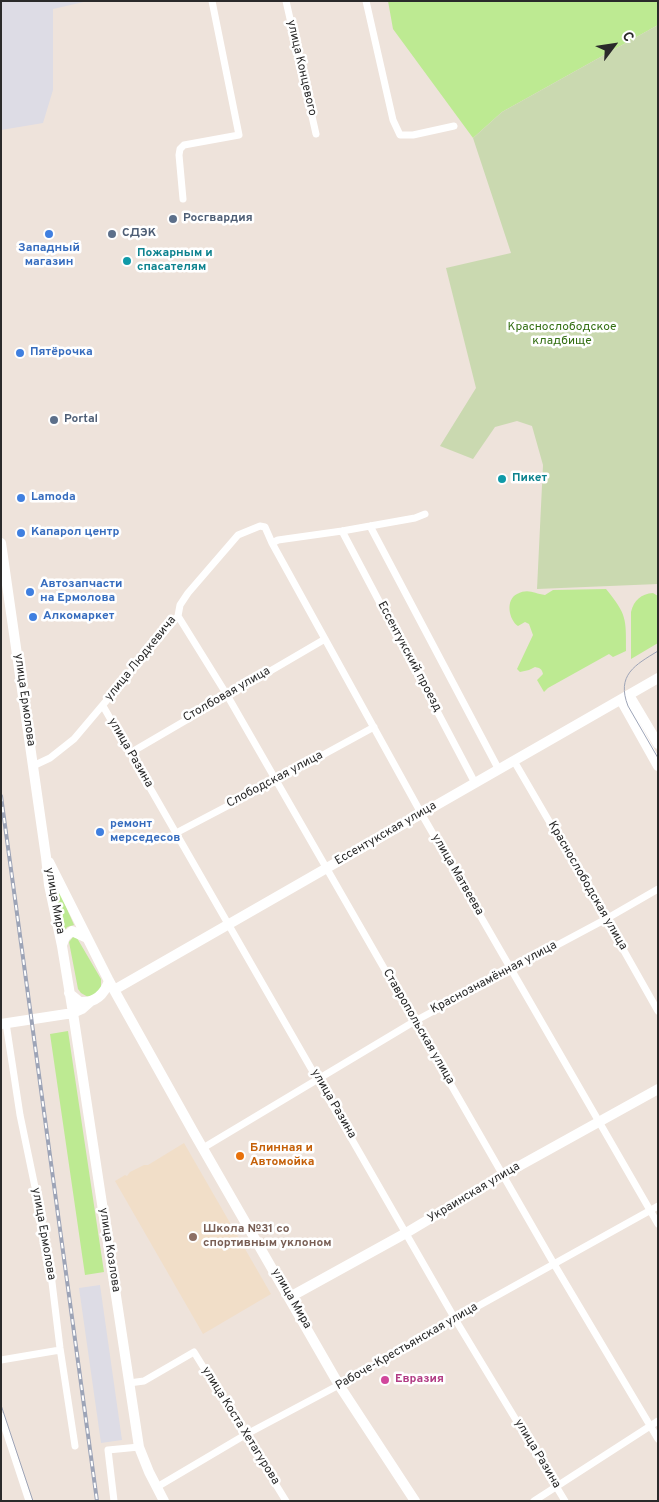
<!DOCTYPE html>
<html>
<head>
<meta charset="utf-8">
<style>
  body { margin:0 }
  #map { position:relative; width:659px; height:1502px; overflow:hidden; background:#eee3db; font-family:Overpass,sans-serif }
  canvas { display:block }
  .frame { position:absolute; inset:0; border:2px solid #2a2a2a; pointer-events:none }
  .north { position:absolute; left:589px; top:20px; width:50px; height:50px; -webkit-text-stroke:4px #fff; paint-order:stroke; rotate:59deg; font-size:14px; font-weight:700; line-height:20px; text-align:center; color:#2a2a2a }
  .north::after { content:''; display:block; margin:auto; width:18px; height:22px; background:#2a2a2a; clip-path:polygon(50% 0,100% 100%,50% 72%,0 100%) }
</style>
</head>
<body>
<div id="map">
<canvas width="659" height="1502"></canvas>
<div class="frame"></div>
<div class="north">С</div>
</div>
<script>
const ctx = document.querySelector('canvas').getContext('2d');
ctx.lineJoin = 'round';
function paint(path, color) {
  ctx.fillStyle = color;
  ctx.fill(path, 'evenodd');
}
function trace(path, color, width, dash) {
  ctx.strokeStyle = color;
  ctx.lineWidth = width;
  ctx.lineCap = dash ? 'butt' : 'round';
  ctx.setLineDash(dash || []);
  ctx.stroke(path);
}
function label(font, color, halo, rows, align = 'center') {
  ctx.font = font + ' Overpass,sans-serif';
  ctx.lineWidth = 5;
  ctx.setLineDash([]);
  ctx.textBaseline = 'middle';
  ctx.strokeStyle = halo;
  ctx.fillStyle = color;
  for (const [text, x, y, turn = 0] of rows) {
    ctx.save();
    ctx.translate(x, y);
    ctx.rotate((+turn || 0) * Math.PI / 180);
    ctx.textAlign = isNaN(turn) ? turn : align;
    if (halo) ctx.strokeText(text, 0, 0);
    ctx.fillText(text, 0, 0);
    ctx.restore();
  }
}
const industrial = new Path2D(`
  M 1,1 L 88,1 L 53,9 L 53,90 L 43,123 L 1,130 Z
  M 100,1285 L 122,1440 L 101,1443 L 79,1288 Z`);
const education = new Path2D(`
  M 184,1143 L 271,1294 L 203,1334 L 115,1181 L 125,1175 L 127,1176 L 130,1172 L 144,1165 L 148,1165 Z`);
const green = new Path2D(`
  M 388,1 L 658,1 L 658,25 L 502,112 L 473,138 L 393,29 Z
  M 606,589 C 627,615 626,618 626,651 L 613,657 L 609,654 L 548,688 L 544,692 L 537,680 L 543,674 C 542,669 540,668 535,667 L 529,670 L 520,672 L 517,669 L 533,635 L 529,624 L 525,622 L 518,626 C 509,620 505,600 517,594 C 529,588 534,594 545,595 L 553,590 Z
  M 653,593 L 658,596 L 658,643 L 631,659 L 631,612 C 634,600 641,594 653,593 Z
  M 51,872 L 74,925 L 67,927 L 62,935 Z
  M 73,937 L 77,938 L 101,979 L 101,988 L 97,995 L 88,997 L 81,993 L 78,989 L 69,942 Z
  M 68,1031 L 104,1272 L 85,1275 L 50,1034 Z`);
const cemetery = new Path2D(`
  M 658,25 L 658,584 L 537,589 L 543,465 L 532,426 L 517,421 L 495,427 L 473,459 L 440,446 L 476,388 L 446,268 L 511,253 L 473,138 L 502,112 Z`);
const street = new Path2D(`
  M 286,1 L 316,134
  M 366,1 L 393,120 L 400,135 L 413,135 L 454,126
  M 183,199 L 179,155 L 180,149 L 184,145 L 239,135 L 212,1
  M 370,526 L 499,770
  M 342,531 L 475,783
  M 272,543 L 278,540 L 342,531 L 415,518 L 425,514
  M 178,616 L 227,695 L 554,1264 L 658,1439
  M 103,706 L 455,1319 L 565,1501
  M 130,753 L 325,639
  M 514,761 L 606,919 L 658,1011
  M 33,766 L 50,758 L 74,739 L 178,616 L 180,605 L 188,593 L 238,535 L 260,526 L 265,527 L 272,543 L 421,813 L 658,1224
  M 176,833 L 277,780 L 374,727
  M 6,1023 L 20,1115 L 41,1216 L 51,1274 L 60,1348 L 75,1446
  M 203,1148 L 415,1021 L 606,919 L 658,889
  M 1,1360 L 60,1350
  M 129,1383 L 144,1381 L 194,1352 L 286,1501
  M 1,1416 L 29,1501
  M 157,1487 L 245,1435 L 339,1385 L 410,1344 L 658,1206
  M 114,1501 L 108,1450 L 139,1447
  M 534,1501 L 658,1421`);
const secondary = new Path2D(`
  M 1,543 L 46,857 L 49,885 L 62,946 L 73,1013 L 139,1447 L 149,1472 L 164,1501
  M 629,695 L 658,744
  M 621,700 L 658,766
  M 49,862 L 109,981 L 194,1133 L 339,1385 L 415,1501
  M 62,945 L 65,937 L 72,931 L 87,938
  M 114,990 L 658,678
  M 69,993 L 80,1002 C 95,1003 104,995 109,981
  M 1,1024 L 73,1013 L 82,1009 L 91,1001
  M 290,1297 L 406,1233 L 503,1175 L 658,1089`);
const tram = new Path2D(`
  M 658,651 C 635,665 616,675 628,706 L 658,758
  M 1,1405 L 33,1501`);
const rail = new Path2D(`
  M 1,796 L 97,1501`);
const markers = [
  [173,219,5,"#5c6f8a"],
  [49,234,5,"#3f7fe0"],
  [112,234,5,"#5c6f8a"],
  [127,261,5,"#0f9aa8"],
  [20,353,5,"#3f7fe0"],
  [54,420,5,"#5c6f8a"],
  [502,479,5,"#0f9aa8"],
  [21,498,5,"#3f7fe0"],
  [21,533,5,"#3f7fe0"],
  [30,592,5,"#3f7fe0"],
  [33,617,5,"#3f7fe0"],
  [100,832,5,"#3f7fe0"],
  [240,1156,5,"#e8710a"],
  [193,1237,5,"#8d6e63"],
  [385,1380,5,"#d1479c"]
];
const streetNames = [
  ["улица Концевого",301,68,77],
  ["Ессентукский проезд",409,657,62],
  ["улица Людкевича",141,659,-51],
  ["Столбовая улица",227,695,-30],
  ["улица Ермолова",24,700,82],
  ["улица Разина",130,753,60],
  ["Слободская улица",275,780,-28],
  ["Ессентукская улица",386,834,-30],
  ["улица Матвеева",457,875,60],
  ["Краснослободская улица",587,886,60],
  ["улица Мира",54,901,80],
  ["Краснознамённая улица",494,978,-28],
  ["Ставропольская улица",418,1027,60],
  ["улица Разина",333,1104,60],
  ["Украинская улица",474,1193,-31],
  ["улица Ермолова",43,1234,80],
  ["улица Козлова",109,1250,81],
  ["улица Мира",291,1299,60],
  ["Рабоче-Крестьянская улица",407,1347,-30],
  ["улица Коста Хетагурова",240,1426,58],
  ["улица Разина",537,1454,59]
];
const serviceNames = [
  ["Росгвардия",183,219],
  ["СДЭК",122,234],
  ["Portal",64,420]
];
const shopNames = [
  ["Западный",49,249,"center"],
  ["магазин",49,263,"center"],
  ["Пятёрочка",30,353],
  ["Lamoda",31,498],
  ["Капарол центр",31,533],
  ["Автозапчасти",40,585],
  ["на Ермолова",40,599],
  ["Алкомаркет",43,617],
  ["ремонт",110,825],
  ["мерседесов",110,839]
];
const cultureNames = [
  ["Пожарным и",137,254],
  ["спасателям",137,268],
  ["Пикет",512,479]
];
const parkNames = [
  ["Краснослободское",562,328],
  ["кладбище",562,342]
];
const foodNames = [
  ["Блинная и",250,1149],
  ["Автомойка",250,1163]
];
const educationNames = [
  ["Школа №31 со",203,1230],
  ["спортивным уклоном",203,1244]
];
const hotelNames = [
  ["Евразия",395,1380]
];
paint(industrial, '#dddce5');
paint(education, '#f1dec8');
paint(green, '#bdea92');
paint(cemetery, '#cad9b0');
trace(street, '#fff', 7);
trace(secondary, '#fff', 10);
trace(tram, '#9da4b7', 1);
trace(rail, '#9da4b7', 4);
trace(rail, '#fff', 2, [5.5]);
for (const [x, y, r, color] of markers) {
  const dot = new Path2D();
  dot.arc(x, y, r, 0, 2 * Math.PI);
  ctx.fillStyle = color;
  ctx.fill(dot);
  trace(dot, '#fff', 2);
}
label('12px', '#2a2a2a', '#fff', streetNames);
label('bold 12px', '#4e5e75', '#fff', serviceNames, 'left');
label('bold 12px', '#366cbe', '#fff', shopNames, 'left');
label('bold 12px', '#0d838f', '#fff', cultureNames, 'left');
label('12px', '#346f13', '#fff', parkNames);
label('bold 12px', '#c56008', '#fff', foodNames, 'left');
label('bold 12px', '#785e54', '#fff', educationNames, 'left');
label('bold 12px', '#b23c85', '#fff', hotelNames, 'left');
</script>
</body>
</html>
